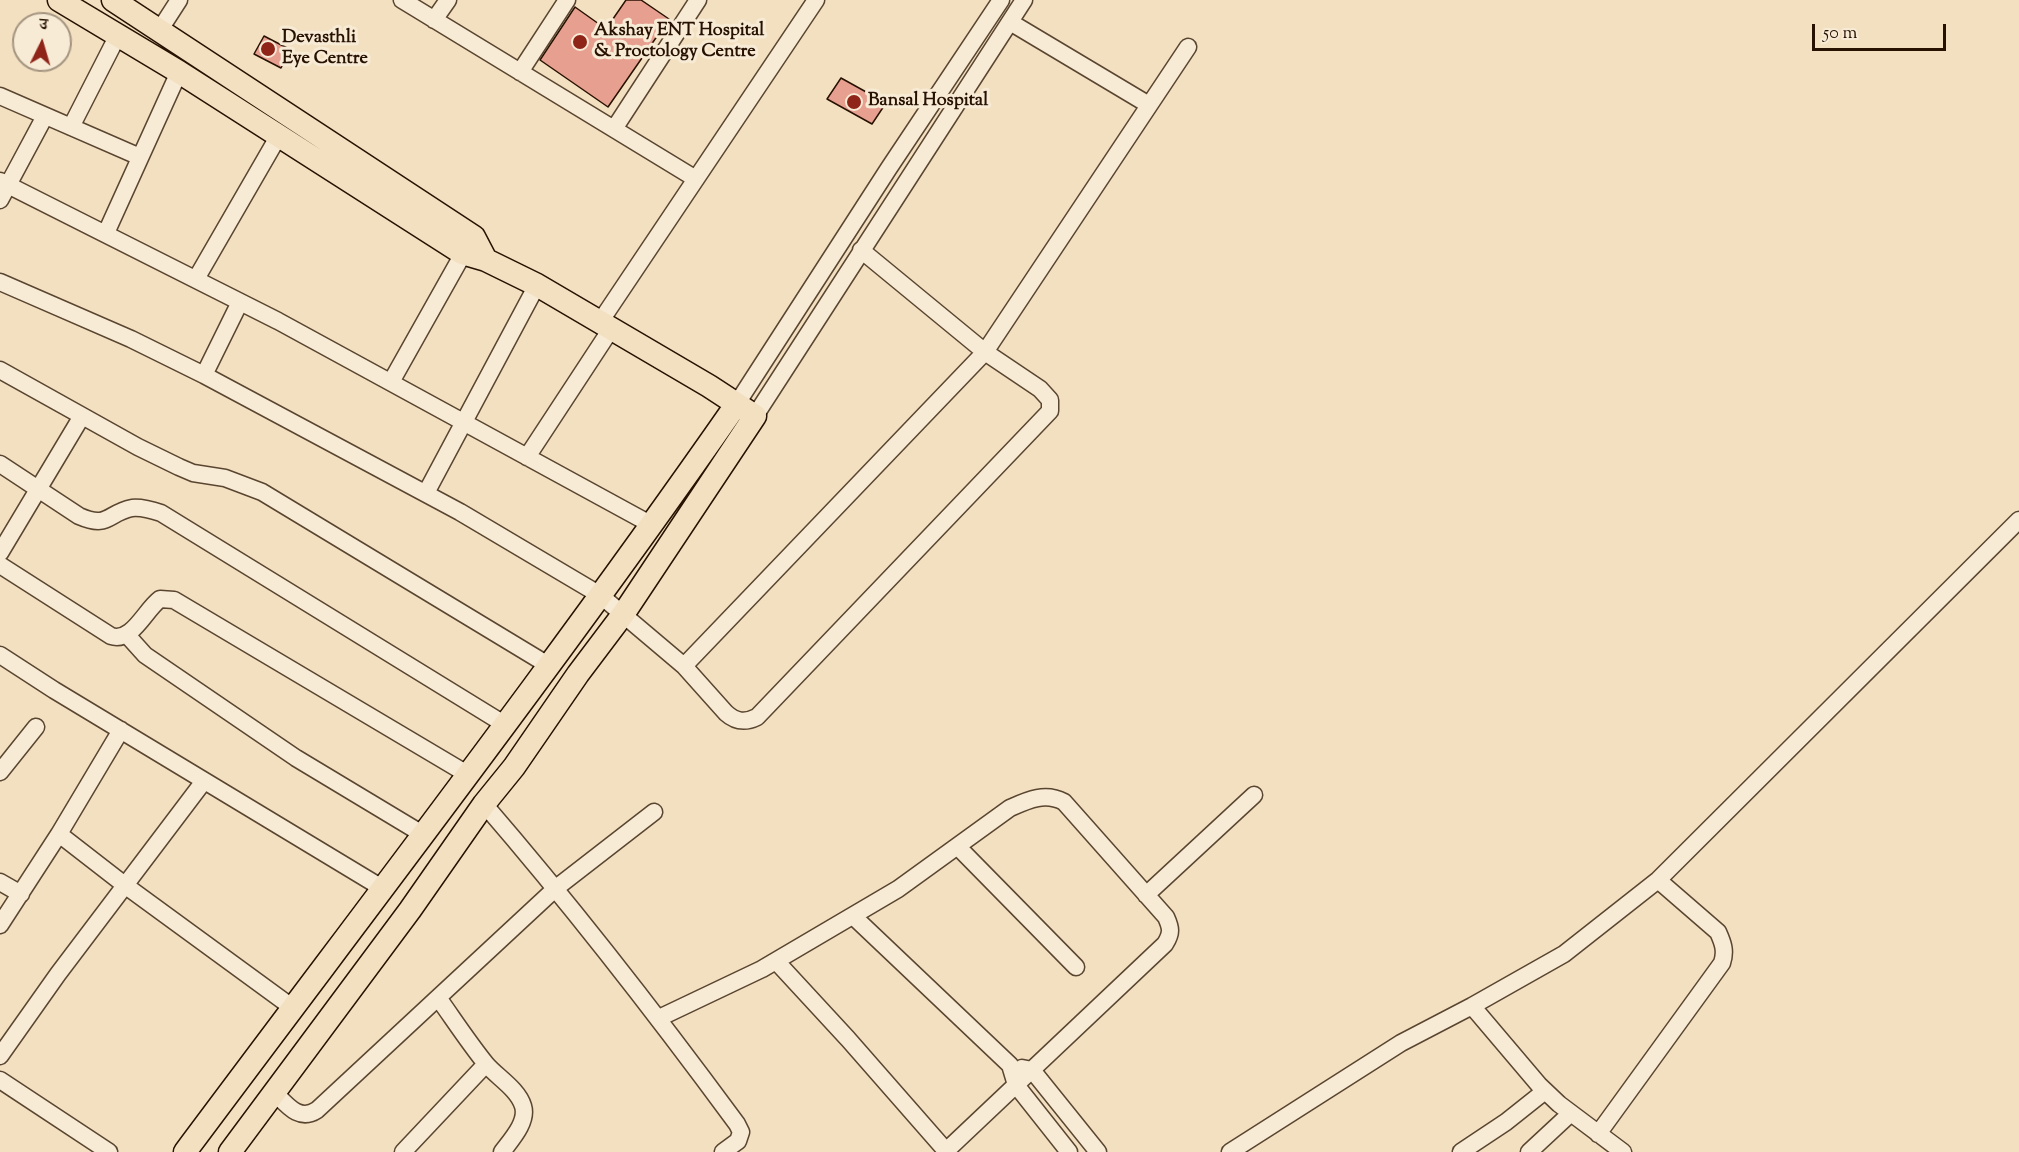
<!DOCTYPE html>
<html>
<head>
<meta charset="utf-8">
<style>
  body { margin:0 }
  #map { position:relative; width:2019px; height:1152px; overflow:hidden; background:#f3e0c0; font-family:"Sorts Mill Goudy","Noto Serif Devanagari",serif }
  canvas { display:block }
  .north { position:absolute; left:12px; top:12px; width:60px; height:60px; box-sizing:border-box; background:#f7ebd6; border:2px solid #a49480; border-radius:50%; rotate:5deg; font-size:16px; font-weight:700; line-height:24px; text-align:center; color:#271100 }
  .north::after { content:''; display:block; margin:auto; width:21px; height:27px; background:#8f2418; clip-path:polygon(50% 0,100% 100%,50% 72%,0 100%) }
  .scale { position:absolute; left:1812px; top:24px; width:134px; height:27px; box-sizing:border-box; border:3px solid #271100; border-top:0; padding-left:8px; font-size:18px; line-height:21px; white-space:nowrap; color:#271100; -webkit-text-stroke:4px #f7ebd6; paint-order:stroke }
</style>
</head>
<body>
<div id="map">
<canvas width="2019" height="1152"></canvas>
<div class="north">उ</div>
<div class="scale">50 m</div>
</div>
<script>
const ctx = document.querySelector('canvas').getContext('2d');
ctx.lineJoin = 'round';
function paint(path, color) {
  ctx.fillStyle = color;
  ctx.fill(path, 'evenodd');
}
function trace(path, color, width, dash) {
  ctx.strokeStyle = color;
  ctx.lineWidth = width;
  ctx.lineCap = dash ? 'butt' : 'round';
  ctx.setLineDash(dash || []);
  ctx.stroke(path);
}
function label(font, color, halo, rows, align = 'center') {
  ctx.font = font + ' "Sorts Mill Goudy",serif';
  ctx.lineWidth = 6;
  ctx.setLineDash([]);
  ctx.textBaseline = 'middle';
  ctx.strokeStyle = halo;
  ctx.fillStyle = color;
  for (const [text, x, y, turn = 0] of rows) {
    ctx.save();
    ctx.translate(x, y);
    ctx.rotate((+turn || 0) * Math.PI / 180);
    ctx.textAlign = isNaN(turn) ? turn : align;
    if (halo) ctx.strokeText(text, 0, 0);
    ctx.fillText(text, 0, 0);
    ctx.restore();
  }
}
const building = new Path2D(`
  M 626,0 L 641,0 L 669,19 L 608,107 L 540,60 L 575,7 L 606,29 Z
  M 264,36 L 291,50 L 281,68 L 254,54 Z
  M 841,78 L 886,103 L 872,124 L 827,99 Z`);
const minor = new Path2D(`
  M 402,0 L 696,179
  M 434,20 L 448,0
  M 1010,22 L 1149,105
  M 159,31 L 179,0
  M 520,72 L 567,0
  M 0,96 L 140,157
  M 71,127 L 118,35
  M 614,129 L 698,0
  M 0,181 L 278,321 L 652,525
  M 0,200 L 45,116
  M 106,233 L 179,72
  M 196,279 L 278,137
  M 0,282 L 131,339 L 204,375 L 460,512 L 600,595 L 684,666 L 726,713 C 736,722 745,723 757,717 L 1050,411 L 1050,400 L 1040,389 L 985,352 L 861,250
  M 600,322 L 816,0
  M 0,370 L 138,447 L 179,467 L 193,473 L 225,478 L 262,492 L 548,665
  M 204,375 L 240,302
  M 391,382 L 468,245
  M 736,405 L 889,168 L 1001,0
  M 755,416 L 1024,0
  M 527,457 L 611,329
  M 0,464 L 79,516 C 109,529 107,513 132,508 C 142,507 152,510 161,513 L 504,724
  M 426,493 L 537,285
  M 0,553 L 82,416
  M 0,565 L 111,636 C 132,643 145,610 160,599 L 174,600 L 467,774
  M 127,635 L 145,655 L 296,758 L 424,835
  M 0,655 L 54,690 L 382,888
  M 684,666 L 985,352 L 1188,47
  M 0,772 L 36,727
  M 484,804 C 573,907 656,1014 737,1124 L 741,1132 L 738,1141 L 723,1152
  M 59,834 L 126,886 L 293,1008
  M 958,847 L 1076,967
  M 0,882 L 21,894
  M 1146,895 L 1254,795
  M 853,916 L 1010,1065 L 1016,1085 L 1069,1152
  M 0,925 L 59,834 L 121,730
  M 776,961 L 848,1039 L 947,1152
  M 439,999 C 454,1020 469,1043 486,1064 C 497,1077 518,1089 523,1106 C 528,1122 511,1140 502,1152
  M 1472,1006 L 1539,1085 L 1559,1104 L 1623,1152
  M 659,1018 L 762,969 L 898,889 L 1010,808 C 1028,800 1045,792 1064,802 L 1166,917 C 1171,928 1172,933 1165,944 L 946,1151
  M 0,1056 L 58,974 L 204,781
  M 1022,1068 L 1032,1070 L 1098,1152
  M 0,1080 L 109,1152
  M 274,1092 C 287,1105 299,1122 317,1110 L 556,888 L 654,812
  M 1598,1134 L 1722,963 C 1726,951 1723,943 1718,932 L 1658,880
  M 403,1152 L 486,1064
  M 1230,1152 L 1401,1043 L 1472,1006 L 1564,954 L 1658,880 L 2019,520
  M 1461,1152 L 1506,1122 L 1545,1091
  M 1529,1152 L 1571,1113`);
const major = new Path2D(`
  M 59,0 L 179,72 L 462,253 L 486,260 L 537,285 L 709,386 L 755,416 L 624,613 L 578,674 L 514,767 L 484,804 L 410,910 L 230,1152
  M 113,0 L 474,237 L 486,260
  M 185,1152 C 370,904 559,659 736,405`);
const markers = [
  [580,42,8,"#8f2418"],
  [268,49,8,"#8f2418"],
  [854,102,8,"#8f2418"]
];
const poiNames = [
  ["Akshay ENT Hospital",594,32],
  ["& Proctology Centre",594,53],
  ["Devasthli",282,39],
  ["Eye Centre",282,60],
  ["Bansal Hospital",868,102]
];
paint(building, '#e79f90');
trace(building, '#271100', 1.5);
trace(minor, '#5a4530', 19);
trace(major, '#271100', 25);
trace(minor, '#f7ebd6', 16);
trace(major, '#f3e0c0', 22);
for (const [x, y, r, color] of markers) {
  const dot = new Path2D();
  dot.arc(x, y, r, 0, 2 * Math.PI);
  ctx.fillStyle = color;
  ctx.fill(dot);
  trace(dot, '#f7ebd6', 2);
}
label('bold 18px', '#271100', '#f7ebd6', poiNames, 'left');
</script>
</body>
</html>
